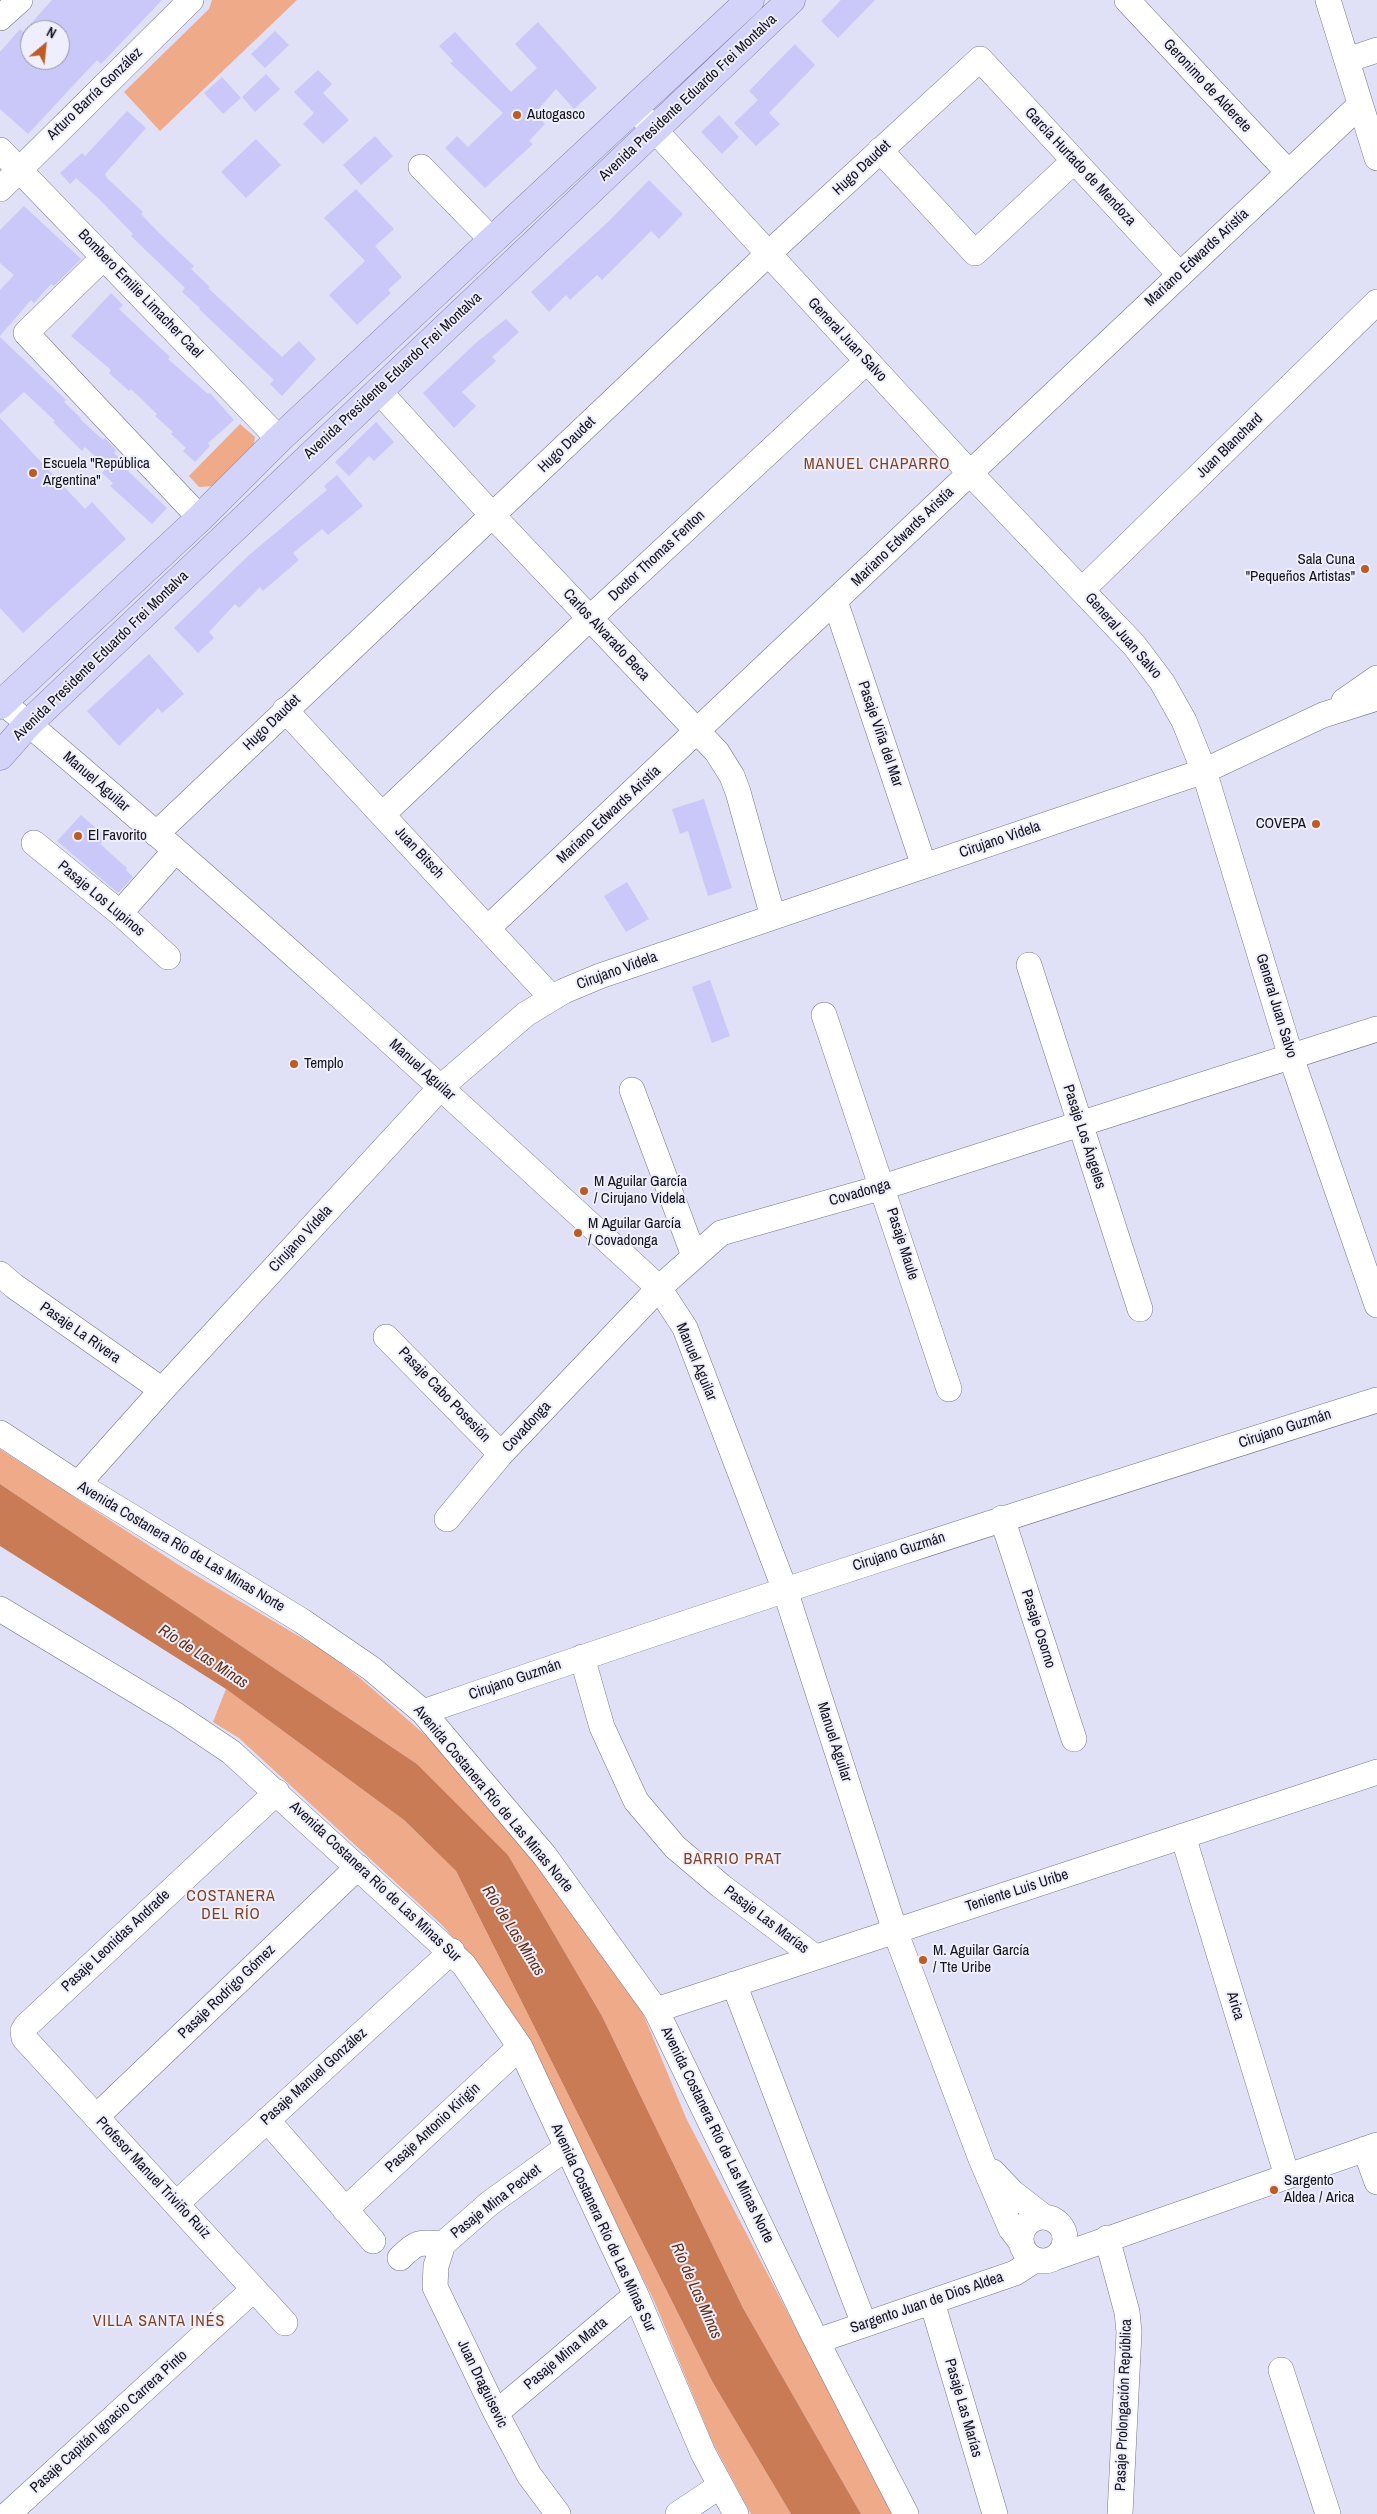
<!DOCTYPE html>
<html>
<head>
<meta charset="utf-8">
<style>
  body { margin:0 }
  #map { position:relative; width:1377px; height:2514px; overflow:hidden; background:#e0e0f7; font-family:"Archivo Narrow",sans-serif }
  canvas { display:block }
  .north { position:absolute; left:20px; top:20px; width:50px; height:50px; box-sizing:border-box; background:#eeeefc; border:1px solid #9696a2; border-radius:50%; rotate:28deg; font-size:14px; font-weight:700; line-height:20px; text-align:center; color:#13131b }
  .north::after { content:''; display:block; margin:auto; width:18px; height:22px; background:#be5b23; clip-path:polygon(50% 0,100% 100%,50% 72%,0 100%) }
</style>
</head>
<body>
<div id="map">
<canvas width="1377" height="2514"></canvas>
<div class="north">N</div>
</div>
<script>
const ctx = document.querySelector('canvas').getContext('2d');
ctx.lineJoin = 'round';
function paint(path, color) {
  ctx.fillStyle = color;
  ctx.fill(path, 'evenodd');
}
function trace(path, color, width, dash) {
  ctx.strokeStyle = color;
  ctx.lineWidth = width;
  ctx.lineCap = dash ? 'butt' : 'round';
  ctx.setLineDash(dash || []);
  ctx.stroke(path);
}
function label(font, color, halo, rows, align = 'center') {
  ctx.font = font + ' "Archivo Narrow",sans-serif';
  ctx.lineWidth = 4;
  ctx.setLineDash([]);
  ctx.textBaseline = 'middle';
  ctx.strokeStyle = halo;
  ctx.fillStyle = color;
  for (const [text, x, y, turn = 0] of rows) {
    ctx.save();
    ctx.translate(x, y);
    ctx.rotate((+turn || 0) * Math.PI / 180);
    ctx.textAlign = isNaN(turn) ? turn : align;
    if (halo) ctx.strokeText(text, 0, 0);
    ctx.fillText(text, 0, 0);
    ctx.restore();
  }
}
const green = new Path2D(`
  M 212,0 L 297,0 L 160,131 L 124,92 L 209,9 Z
  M 240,424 L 255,437 L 253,449 L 213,486 L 199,487 L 189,476 Z
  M 0,1449 L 185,1569 L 324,1651 L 360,1678 L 440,1748 L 511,1829 L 639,2004 L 686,2118 L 893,2514 L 861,2514 L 743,2308 L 602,2016 L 508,1855 L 417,1764 L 0,1484 Z
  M 226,1689 L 404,1820 L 456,1871 L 713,2383 L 791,2514 L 751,2514 L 712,2441 L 655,2303 L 520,2027 L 474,1962 L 442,1925 L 239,1738 L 213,1722 Z`);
const water = new Path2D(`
  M 0,1484 L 417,1764 L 508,1855 L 602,2016 L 743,2308 L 861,2514 L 791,2514 L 713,2383 L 456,1871 L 404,1820 L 226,1689 L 0,1546 Z`);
const building = new Path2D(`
  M 52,0 L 162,0 L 101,64 L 97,60 L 28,134 L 0,109 L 0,52 L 20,29 L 30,38 L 30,60 L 60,60 L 60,30 L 25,30 Z
  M 841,0 L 875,0 L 838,38 L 821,21 Z
  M 538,22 L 597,88 L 574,109 L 556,89 L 535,113 L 545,124 L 529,141 L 533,144 L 485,188 L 445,148 L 457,136 L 468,147 L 503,113 L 450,63 L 453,61 L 439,46 L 455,32 L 511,92 L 537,68 L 515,44 Z
  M 275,31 L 289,45 L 265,68 L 251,54 Z
  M 795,44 L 815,65 L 769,113 L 780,124 L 756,146 L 734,123 L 758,100 L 749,91 Z
  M 318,70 L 332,84 L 323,93 L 349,120 L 323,144 L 303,124 L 314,113 L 294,92 Z
  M 266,74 L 280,89 L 255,112 L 242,97 Z
  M 222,77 L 241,98 L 223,114 L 204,93 Z
  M 127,111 L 146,128 L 105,174 L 107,178 L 143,212 L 141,214 L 158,232 L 194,266 L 191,269 L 210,287 L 208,288 L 282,357 L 299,341 L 316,359 L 282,396 L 270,384 L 274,380 L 199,309 L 200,308 L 182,292 L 185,288 L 131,236 L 133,234 L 99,199 L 76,178 L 70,184 L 60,173 L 82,153 L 85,156 Z
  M 719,115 L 739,137 L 722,154 L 701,132 Z
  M 375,136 L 393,156 L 361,185 L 343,165 Z
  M 256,139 L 281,165 L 246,198 L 221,172 Z
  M 649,180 L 683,214 L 659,239 L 651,231 L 602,280 L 597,275 L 570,300 L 566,295 L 549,312 L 531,292 L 608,222 Z
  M 356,189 L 394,229 L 375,246 L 402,277 L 388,290 L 391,293 L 357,325 L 329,295 L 365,261 L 324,218 Z
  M 24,206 L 81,259 L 54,286 L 51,284 L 34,303 L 31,300 L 0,336 L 0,290 L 14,275 L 0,263 L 0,230 Z
  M 111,293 L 123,305 L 119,309 L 170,357 L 168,359 L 208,394 L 210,393 L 234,420 L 208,443 L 210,446 L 195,462 L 183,451 L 186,448 L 171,434 L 173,432 L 155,416 L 157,414 L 131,389 L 129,391 L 109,373 L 111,370 L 71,336 Z
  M 506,319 L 519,332 L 492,357 L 496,361 L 462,392 L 476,406 L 454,428 L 423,393 L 478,341 Z
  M 0,337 L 66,400 L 64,402 L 81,418 L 80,419 L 103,440 L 105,438 L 116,450 L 114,453 L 130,468 L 127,470 L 167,508 L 152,524 L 110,486 L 113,483 L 102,473 L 107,467 L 85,447 L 82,451 L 53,422 L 55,421 L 24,392 L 0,414 Z
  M 0,418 L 85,509 L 92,502 L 126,539 L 23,633 L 0,608 Z
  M 376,422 L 394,442 L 374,461 L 369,456 L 349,476 L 335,462 Z
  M 337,475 L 363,506 L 328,535 L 322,529 L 293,553 L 299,560 L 263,591 L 260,587 L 239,608 L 235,604 L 209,632 L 214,638 L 198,653 L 174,628 L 249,555 L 327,490 L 324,486 Z
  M 149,654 L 184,694 L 162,713 L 158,708 L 119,746 L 87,711 Z
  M 704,799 L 732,888 L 708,896 L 688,831 L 680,834 L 672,809 Z
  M 81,815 L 106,837 L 100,844 L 127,868 L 126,870 L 133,877 L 118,893 L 57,841 Z
  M 627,882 L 649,919 L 626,932 L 604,896 Z
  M 710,980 L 730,1036 L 712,1043 L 692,987 Z`);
const minor = new Path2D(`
  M 1127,0 L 1288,172
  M 1328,0 L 1377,158
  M 0,18 L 20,0
  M 1347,60 L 1377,50
  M 640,114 L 970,473 L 1134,645 L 1162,682 L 1184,721 L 1204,771 L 1291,1057 L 1377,1305
  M 0,150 L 279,439
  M 880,150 L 975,253 L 1074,161
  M 421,167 L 492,240
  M 0,189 L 191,0
  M 104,257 L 26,333 L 200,518
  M 378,390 L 493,516 L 717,752 L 732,776 L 738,792 L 773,917
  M 1082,590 L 1377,302
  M 835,601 L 924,866
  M 0,700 C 226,889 442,1088 659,1288 L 685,1328 L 785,1590 L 895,1931 L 981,2159 L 1011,2229 L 1021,2242
  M 1344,701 L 1377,678
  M 285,710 L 551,997
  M 383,814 L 590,618 L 867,361
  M 156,834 L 768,254 L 980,59 L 1180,275
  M 34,843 L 120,913 L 168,957
  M 120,913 L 175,851
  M 489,927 L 1360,105
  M 1029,965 L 1140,1309
  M 824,1015 L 949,1389
  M 632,1090 L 694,1256
  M 0,1274 L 14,1286 L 162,1390
  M 386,1337 L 501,1454
  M 0,1433 L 78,1484 L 302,1621 L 372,1669 L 423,1712 L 545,1856 L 656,2010 L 812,2332 L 906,2514
  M 78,1484 L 162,1390 L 441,1087 L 526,1014 L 564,991 L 600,976 L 1204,771 L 1323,715 L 1377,698
  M 1002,1518 L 1074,1739
  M 447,1519 L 501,1454 L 659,1288 L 721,1233 L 883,1187 L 1377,1029
  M 0,1609 L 176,1715 L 231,1752 L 464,1965 L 520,2047 L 636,2295 L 703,2453 L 736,2514
  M 582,1657 L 602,1727 L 636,1801 L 675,1847 L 721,1886 L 815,1957
  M 423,1712 C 739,1603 1058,1501 1377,1400
  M 277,1792 L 26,2026 L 23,2031 L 24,2038 L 285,2323
  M 1183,1836 L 1287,2176
  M 734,1984 L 864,2324
  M 656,2010 L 1377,1772
  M 96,2117 L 358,1867
  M 267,2120 L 373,2241
  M 1365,2149 L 1377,2182
  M 993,2172 L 1013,2193 L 1044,2217
  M 177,2203 L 452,1951
  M 345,2210 L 520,2047
  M1021 2239a22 22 0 1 1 44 0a22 22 0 1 1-44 0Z
  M 1107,2238 L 1127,2312 L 1129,2332 L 1120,2514
  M 443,2244 L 436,2266 L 435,2287 L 496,2413 L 529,2475 L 558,2514
  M 1057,2257 L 1377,2145
  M 400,2258 C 417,2241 419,2242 443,2244 L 490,2203 L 566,2148
  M 932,2302 L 995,2514
  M 817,2341 L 1015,2273 L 1035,2260
  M 1281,2370 L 1328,2514
  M 496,2413 L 636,2295
  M 8,2514 L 254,2289
  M 678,2514 L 720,2486`);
const major = new Path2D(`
  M 0,705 L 200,518 L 279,439 L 750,0
  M 0,756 L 29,723 L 791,0`);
const markers = [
  [517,115,5,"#be5b23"],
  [33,473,5,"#be5b23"],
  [1365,569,5,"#be5b23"],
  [1316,824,5,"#be5b23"],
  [78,836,5,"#be5b23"],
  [294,1064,5,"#be5b23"],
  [584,1191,5,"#be5b23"],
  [578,1233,5,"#be5b23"],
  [923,1960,5,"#be5b23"],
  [1274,2190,5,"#be5b23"]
];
const streetNames = [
  ["Geronimo de Alderete",1207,86,47],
  ["Arturo Barría González",95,94,-44],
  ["Avenida Presidente Eduardo Frei Montalva",688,98,-43],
  ["García Hurtado de Mendoza",1080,167,47],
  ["Hugo Daudet",862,168,-43],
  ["Mariano Edwards Aristía",1197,258,-43],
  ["Bombero Emilie Limacher Cael",140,294,46],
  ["General Juan Salvo",847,340,47],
  ["Avenida Presidente Eduardo Frei Montalva",393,376,-43],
  ["Hugo Daudet",567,445,-44],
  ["Juan Blanchard",1230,446,-44],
  ["Mariano Edwards Aristía",903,537,-44],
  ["Doctor Thomas Fenton",657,556,-43],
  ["Carlos Alvarado Beca",606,635,47],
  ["General Juan Salvo",1123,636,49],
  ["Avenida Presidente Eduardo Frei Montalva",101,656,-44],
  ["Hugo Daudet",272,723,-44],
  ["Pasaje Viña del Mar",880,734,71],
  ["Manuel Aguilar",96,782,41],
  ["Mariano Edwards Aristía",609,815,-43],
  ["Cirujano Videla",1000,840,-19],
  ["Juan Bitsch",419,853,47],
  ["Pasaje Los Lupinos",101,899,40],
  ["Cirujano Videla",617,971,-20],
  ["General Juan Salvo",1276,1006,73],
  ["Manuel Aguilar",422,1070,42],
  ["Pasaje Los Ángeles",1084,1137,72],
  ["Covadonga",860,1193,-16],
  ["Cirujano Videla",301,1239,-47],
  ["Pasaje Maule",902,1244,72],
  ["Pasaje La Rivera",80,1333,35],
  ["Manuel Aguilar",696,1362,67],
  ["Pasaje Cabo Posesión",444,1395,46],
  ["Covadonga",527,1427,-47],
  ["Cirujano Guzmán",1285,1429,-18],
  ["Avenida Costanera Río de Las Minas Norte",181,1547,31],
  ["Cirujano Guzmán",899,1552,-18],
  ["Pasaje Osorno",1038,1629,72],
  ["Cirujano Guzmán",515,1680,-19],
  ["Manuel Aguilar",834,1742,72],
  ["Avenida Costanera Río de Las Minas Norte",493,1799,50],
  ["Avenida Costanera Río de Las Minas Sur",375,1882,43],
  ["Teniente Luis Uribe",1017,1891,-18],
  ["Pasaje Las Marías",766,1920,37],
  ["Pasaje Leonidas Andrade",116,1941,-43],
  ["Pasaje Rodrigo Gómez",227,1992,-44],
  ["Arica",1235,2006,73],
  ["Pasaje Manuel González",314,2077,-42],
  ["Pasaje Antonio Kirigin",433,2128,-43],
  ["Avenida Costanera Río de Las Minas Norte",717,2135,64],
  ["Profesor Manuel Triviño Ruiz",153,2178,47],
  ["Pasaje Mina Pecket",496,2202,-38],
  ["Avenida Costanera Río de Las Minas Sur",603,2228,65],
  ["Sargento Juan de Dios Aldea",927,2303,-19],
  ["Pasaje Mina Marta",566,2354,-40],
  ["Juan Draguisevic",482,2384,64],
  ["Pasaje Prolongación República",1124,2405,-88],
  ["Pasaje Las Marías",963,2408,74],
  ["Pasaje Capitán Ignacio Carrera Pinto",109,2422,-42]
];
const poiNames = [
  ["Autogasco",527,115],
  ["Escuela \"República",43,464],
  ["Argentina\"",43,481],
  ["Sala Cuna",1355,560,"right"],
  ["\"Pequeños Artistas\"",1355,577,"right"],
  ["COVEPA",1306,824,"right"],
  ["El Favorito",88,836],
  ["Templo",304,1064],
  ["M Aguilar García",594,1182],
  ["/ Cirujano Videla",594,1199],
  ["M Aguilar García",588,1224],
  ["/ Covadonga",588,1241],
  ["M. Aguilar García",933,1951],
  ["/ Tte Uribe",933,1968],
  ["Sargento",1284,2181],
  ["Aldea / Arica",1284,2198]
];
const neighbourhoodNames = [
  ["MANUEL CHAPARRO",877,465],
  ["BARRIO PRAT",733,1860],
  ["COSTANERA",231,1897],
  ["DEL RÍO",231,1915],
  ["VILLA SANTA INÉS",159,2322]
];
const waterNames = [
  ["Río de Las Minas",203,1657,33],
  ["Río de Las Minas",513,1931,58],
  ["Río de Las Minas",696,2291,66]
];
paint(green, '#efaa89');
paint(water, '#c97b55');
paint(building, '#c9c8f8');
trace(minor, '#77778c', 26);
trace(major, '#7d7ca7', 29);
trace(minor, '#fff', 25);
trace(major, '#d3d2f8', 28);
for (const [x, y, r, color] of markers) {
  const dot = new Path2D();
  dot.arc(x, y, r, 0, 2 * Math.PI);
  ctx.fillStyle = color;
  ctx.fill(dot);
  trace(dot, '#eeeefc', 2);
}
label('15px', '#13131b', '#eeeefc', streetNames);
label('15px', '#13131b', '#eeeefc', poiNames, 'left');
ctx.letterSpacing = '1px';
label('16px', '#824220', '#eeeefc', neighbourhoodNames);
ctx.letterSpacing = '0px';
label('italic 16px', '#622e13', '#eeeefc', waterNames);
</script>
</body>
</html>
